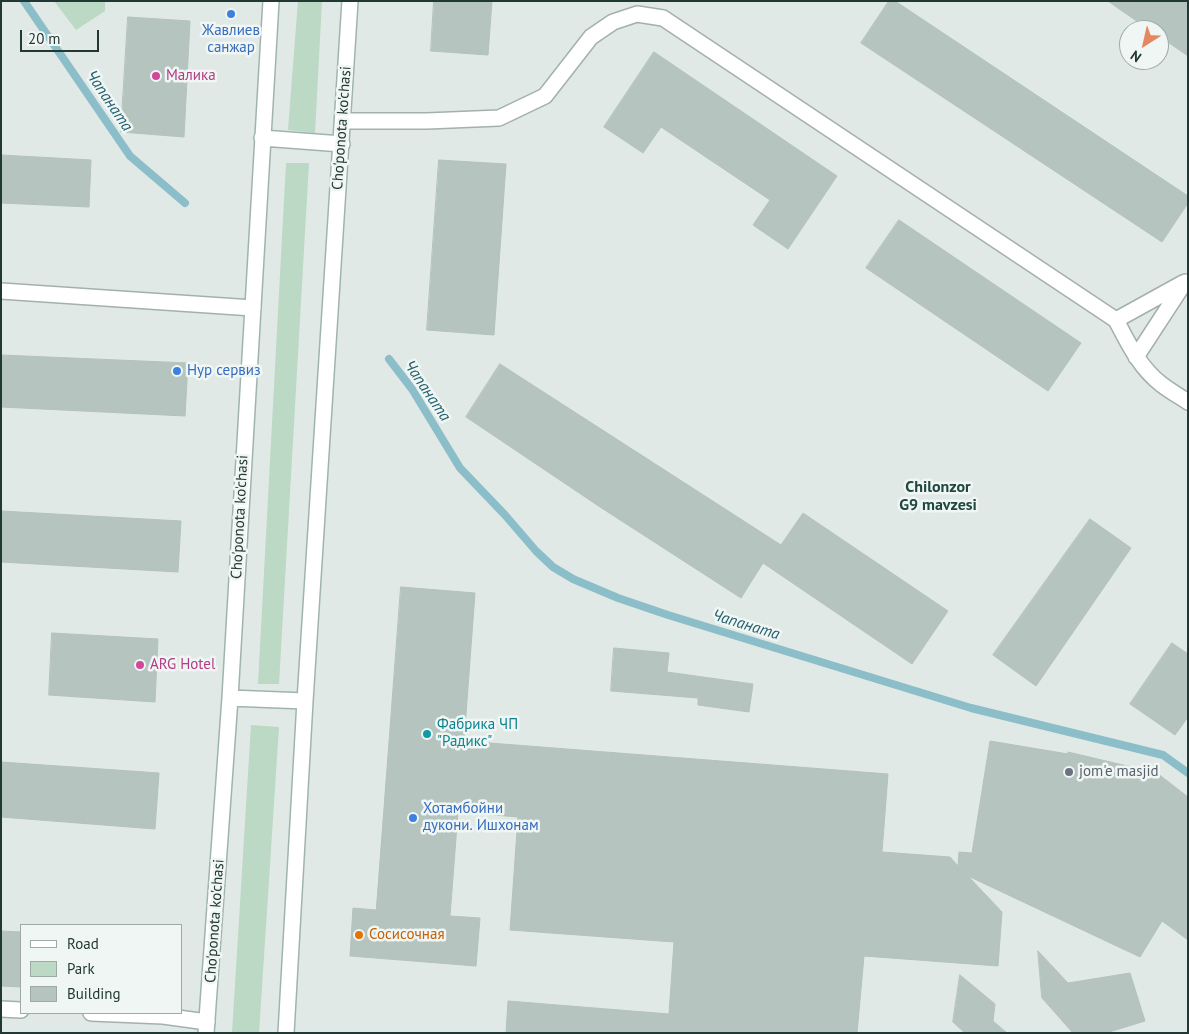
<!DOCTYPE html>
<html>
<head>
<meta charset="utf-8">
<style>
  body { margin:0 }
  #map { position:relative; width:1189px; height:1034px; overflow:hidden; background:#e0e9e6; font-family:"PT Sans",sans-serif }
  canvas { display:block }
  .frame { position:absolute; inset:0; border:2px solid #223833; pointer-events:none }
  .legend { position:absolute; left:20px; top:924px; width:162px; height:90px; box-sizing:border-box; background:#f0f6f3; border:1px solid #9eaaa6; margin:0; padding:6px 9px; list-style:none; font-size:15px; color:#223833 }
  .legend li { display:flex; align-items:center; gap:10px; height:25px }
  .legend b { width:25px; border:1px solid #9eaaa6 }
  .north { position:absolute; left:1119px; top:20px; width:50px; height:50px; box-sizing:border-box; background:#f0f6f3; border:1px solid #9eaaa6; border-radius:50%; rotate:215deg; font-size:14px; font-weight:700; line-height:20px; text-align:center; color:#223833 }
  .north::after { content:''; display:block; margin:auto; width:18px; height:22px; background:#e58862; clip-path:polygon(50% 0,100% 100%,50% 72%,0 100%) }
  .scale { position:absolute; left:20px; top:30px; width:79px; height:22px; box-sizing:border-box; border:2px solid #223833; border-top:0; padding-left:6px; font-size:15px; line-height:18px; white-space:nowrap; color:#223833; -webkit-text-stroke:4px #f0f6f3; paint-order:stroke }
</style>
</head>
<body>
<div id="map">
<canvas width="1189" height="1034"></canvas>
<div class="frame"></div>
<ul class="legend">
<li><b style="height:6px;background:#fff"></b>Road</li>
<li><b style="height:14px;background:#bbd9c4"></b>Park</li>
<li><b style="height:14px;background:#b6c4bf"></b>Building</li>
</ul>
<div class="north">N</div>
<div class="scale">20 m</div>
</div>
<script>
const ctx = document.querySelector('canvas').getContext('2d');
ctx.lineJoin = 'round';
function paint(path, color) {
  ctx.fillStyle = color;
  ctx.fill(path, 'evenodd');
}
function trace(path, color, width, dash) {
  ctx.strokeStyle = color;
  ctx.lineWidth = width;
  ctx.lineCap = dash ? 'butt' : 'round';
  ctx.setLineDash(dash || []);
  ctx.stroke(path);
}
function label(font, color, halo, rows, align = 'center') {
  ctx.font = font + ' "PT Sans",sans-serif';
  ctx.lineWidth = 5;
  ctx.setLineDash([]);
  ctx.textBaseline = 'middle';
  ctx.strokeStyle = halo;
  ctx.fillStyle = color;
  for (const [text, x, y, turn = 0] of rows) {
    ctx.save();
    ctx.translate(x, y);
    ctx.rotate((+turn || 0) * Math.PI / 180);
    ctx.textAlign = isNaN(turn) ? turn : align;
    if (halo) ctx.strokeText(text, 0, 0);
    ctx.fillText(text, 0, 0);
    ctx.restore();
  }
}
const green = new Path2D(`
  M 54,1 L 105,1 L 105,11 L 76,30 Z
  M 298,1 L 322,1 L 315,133 L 288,130 Z
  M 286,163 L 309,163 L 279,684 L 258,684 Z
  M 251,725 L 279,727 L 259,1033 L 232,1033 Z`);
const stream = new Path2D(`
  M 24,1 L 130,156 L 185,203
  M 389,359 L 412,389 L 460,468 L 505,515 L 536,551 L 553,567 L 573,579 L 618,598 L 668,615 L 971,708 L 1163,755 L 1188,773`);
const building = new Path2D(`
  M 434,1 L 492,1 L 488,55 L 431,51 Z
  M 889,1 L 895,1 L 1188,196 L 1188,203 L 1162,242 L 861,43 Z
  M 1108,1 L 1188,1 L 1188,56 L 1159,36 L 1159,30 L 1150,30 Z
  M 128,17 L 190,21 L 184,137 L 121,132 Z
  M 654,52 L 837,176 L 788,249 L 753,225 L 770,200 L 661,127 L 643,153 L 604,127 Z
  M 1,155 L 91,160 L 89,207 L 1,203 Z
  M 439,160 L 506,164 L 494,335 L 427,330 Z
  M 899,220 L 1081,343 L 1048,391 L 866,268 Z
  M 1,355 L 188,363 L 185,416 L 1,407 Z
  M 500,364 L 781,545 L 803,513 L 948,611 L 912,664 L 763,563 L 741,598 L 600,507 L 466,417 Z
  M 1,511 L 181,521 L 178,572 L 1,562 Z
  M 1090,519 L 1131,548 L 1036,686 L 993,655 Z
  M 401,587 L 475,593 L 464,741 L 888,774 L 882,852 L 950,857 L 958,866 L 959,852 L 972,853 L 990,741 L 1068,754 L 1068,752 L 1157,773 L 1188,797 L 1188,940 L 1162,921 L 1140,957 L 968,876 L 1002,912 L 998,966 L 864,956 L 857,1033 L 506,1033 L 508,1001 L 669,1014 L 674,942 L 510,930 L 518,817 L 458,812 L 450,916 L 480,918 L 476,966 L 350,956 L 353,908 L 376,910 Z
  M 52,633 L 158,639 L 155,702 L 49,695 Z
  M 1172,643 L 1188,654 L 1188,717 L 1175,735 L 1130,704 Z
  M 614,648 L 669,653 L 667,672 L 753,684 L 749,712 L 698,705 L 698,698 L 611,691 Z
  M 1,762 L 159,773 L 155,829 L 1,817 Z
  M 1,931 L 21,932 L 21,987 L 1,986 Z
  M 1038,951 L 1068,983 L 1130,973 L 1145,1021 L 1106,1033 L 1073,1033 L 1042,998 Z
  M 960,975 L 995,1004 L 993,1021 L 1007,1033 L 965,1033 L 953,1022 Z`);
const street = new Path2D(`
  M 343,121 L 427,121 L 499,118 L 545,96 L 591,37 L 613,22 L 637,14 L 663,18 L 1116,320 C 1128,343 1140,368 1161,384 C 1170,391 1179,396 1188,402
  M 1,291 L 253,308
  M 1116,320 L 1183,283
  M 1136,357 L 1185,282
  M 1,1009 L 21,1010
  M 91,1013 L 163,1016 L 207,1022`);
const secondary = new Path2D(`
  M 262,138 L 342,144
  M 230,698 L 305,701
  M 206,1033 L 230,698 L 271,1
  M 286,1033 L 305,701 L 350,1`);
const markers = [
  [231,14,5,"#3f7fe0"],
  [156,76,5,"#d1479c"],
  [177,371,5,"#3f7fe0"],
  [140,665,5,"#d1479c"],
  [427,734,5,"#0f9aa8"],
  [1069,772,5,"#6b7280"],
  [413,818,5,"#3f7fe0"],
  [359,935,5,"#e8710a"]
];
const shopNames = [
  ["Жавлиев",231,31,"center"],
  ["санжар",231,48,"center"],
  ["Нур сервиз",187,371],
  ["Хотамбойни",423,809],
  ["дукони. Ишхонам",423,826]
];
const hotelNames = [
  ["Малика",166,76],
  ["ARG Hotel",150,665]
];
const streetNames = [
  ["Cho'ponota ko'chasi",342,128,-86],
  ["Cho'ponota ko'chasi",240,517,-87],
  ["Cho'ponota ko'chasi",215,921,-86]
];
const cultureNames = [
  ["Фабрика ЧП",437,725],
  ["\"Радикс\"",437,742]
];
const worshipNames = [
  ["jom'e masjid",1079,772]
];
const foodNames = [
  ["Сосисочная",369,935]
];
const waterNames = [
  ["Чапаната",109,101,56],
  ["Чапаната",427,391,56],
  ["Чапаната",746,625,17]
];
const neighbourhoodNames = [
  ["Chilonzor",938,487],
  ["G9 mavzesi",938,505]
];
paint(green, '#bbd9c4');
trace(stream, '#8cbeca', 8);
paint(building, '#b6c4bf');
trace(building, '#b3c2bd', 1);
trace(street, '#a3b0ad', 18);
trace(secondary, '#a0b4ae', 18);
trace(street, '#fff', 15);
trace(secondary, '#fff', 15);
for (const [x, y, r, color] of markers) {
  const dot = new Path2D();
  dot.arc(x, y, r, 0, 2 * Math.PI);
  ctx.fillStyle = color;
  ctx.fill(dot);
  trace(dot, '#f0f6f3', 2);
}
label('15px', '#366cbe', '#f0f6f3', shopNames, 'left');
label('15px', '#b23c85', '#f0f6f3', hotelNames, 'left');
label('15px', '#223833', '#f0f6f3', streetNames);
label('15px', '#0d838f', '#f0f6f3', cultureNames, 'left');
label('15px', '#5b616d', '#f0f6f3', worshipNames, 'left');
label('15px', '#c56008', '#f0f6f3', foodNames, 'left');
label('italic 16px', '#225f6e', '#f0f6f3', waterNames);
label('bold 16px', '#204840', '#f0f6f3', neighbourhoodNames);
</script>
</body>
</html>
